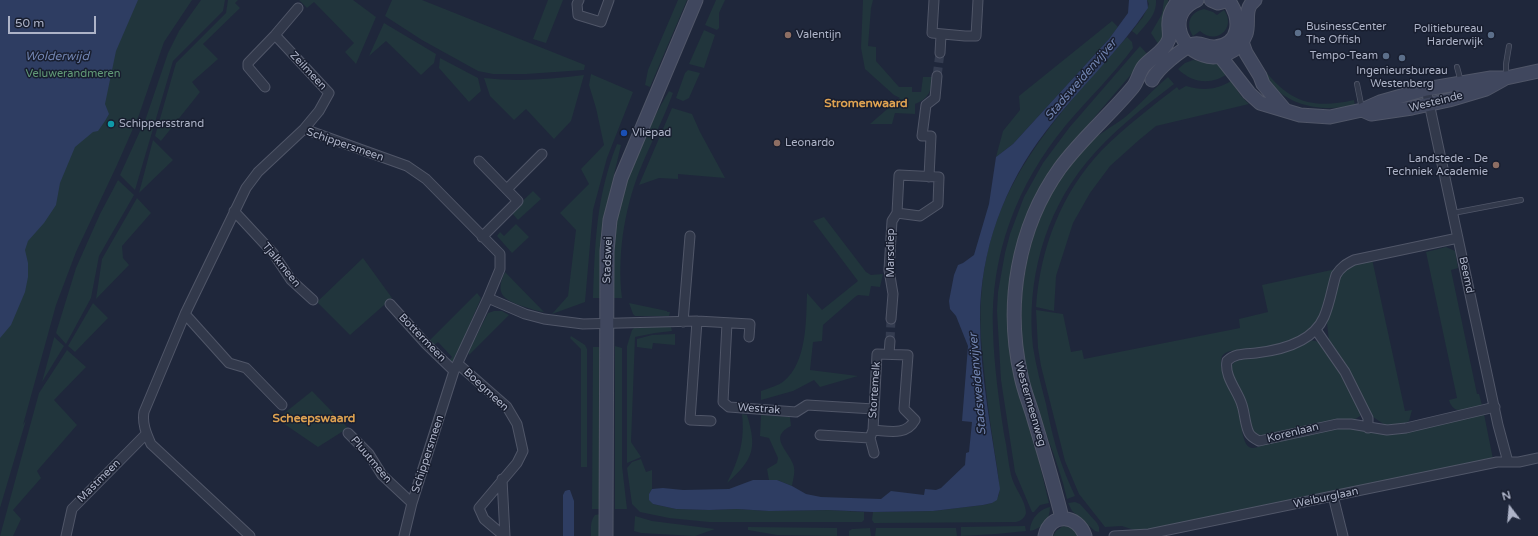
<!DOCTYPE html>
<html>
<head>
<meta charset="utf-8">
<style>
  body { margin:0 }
  #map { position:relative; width:1538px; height:536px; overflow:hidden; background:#1f273b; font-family:"Varela Round",sans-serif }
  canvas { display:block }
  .north { position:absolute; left:1490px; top:488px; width:40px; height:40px; -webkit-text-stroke:3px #181e2f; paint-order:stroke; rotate:344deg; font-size:11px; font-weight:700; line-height:16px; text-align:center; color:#adb3c7 }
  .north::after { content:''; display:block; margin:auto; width:14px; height:18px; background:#adb3c7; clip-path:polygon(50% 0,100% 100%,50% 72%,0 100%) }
  .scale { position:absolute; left:8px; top:16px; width:88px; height:18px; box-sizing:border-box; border:2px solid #adb3c7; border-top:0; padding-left:5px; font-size:12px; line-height:14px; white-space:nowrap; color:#adb3c7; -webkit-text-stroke:3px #181e2f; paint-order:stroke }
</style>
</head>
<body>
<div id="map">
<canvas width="1538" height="536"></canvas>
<div class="north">N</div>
<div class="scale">50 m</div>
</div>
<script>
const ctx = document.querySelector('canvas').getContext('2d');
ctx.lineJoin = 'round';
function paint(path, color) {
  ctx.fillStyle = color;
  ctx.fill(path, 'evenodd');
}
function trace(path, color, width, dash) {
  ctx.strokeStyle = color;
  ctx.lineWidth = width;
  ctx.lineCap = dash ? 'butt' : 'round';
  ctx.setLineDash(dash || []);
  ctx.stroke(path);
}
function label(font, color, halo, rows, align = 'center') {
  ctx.font = font + ' "Varela Round",sans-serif';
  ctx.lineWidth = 3;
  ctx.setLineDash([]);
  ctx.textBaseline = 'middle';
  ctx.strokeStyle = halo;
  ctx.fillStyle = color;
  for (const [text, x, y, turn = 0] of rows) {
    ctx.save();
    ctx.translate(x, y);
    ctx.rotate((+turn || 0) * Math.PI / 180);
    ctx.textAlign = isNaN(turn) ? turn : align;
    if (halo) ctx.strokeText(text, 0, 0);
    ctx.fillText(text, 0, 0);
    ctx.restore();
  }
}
const green = new Path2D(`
  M 0,0 L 192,0 L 164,42 L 139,115 L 117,165 L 76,252 L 56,305 L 23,425 L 26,420 L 0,508 Z
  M 201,0 L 225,0 L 223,11 L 173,61 L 135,190 L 120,175 L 146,118 L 168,53 L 179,31 Z
  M 228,0 L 238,0 L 235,3 L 240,8 L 203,44 L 218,59 L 192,82 L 200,92 L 161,141 L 155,136 L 176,63 L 226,13 Z
  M 299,0 L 353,0 L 376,17 L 356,64 L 345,52 L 354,43 L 314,2 L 307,8 Z
  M 392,0 L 422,0 L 585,65 L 584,70 L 526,74 L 493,74 L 478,71 L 422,40 L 385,16 Z
  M 548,0 L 563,0 L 546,43 L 533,39 Z
  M 678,0 L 687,0 L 650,87 L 645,85 L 648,70 Z
  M 716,0 L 725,0 L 719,13 L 719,28 L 717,30 L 705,25 Z
  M 863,0 L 873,0 L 871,8 L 868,46 L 876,47 L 876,61 L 899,87 L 912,87 L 912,92 L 921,92 L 923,77 L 932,77 C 932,91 928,99 915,104 L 915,114 L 895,113 L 892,124 L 870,124 L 900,98 L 894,95 L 865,69 L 861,48 Z
  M 1147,0 L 1156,0 C 1157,15 1146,24 1137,35 L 1132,31 L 1143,17 L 1149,4 Z
  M 1164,0 L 1168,0 L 1168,4 L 1165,34 L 1160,47 L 1151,33 L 1162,14 Z
  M 1204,9 L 1213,12 L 1217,15 L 1224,10 C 1237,28 1216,46 1200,31 L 1193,36 C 1185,24 1190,12 1204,9 Z
  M 1112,21 L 1118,27 L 1109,39 L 1013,144 L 996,157 L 1003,131 L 1020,110 L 1019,96 Z
  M 384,23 L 436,54 L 434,63 L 421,75 L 386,41 L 369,56 Z
  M 704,30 L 715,35 L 704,68 L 689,64 Z
  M 1127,37 L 1132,42 L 1133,48 C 1113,75 1088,99 1066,125 C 1017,184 990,255 993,331 C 994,366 999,400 1004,434 C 1007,447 1008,462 1011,475 C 1014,488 1025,499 1026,512 C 1026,517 1021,521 1016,522 L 874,523 L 872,520 L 873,512 L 933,511 L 983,505 L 992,503 L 999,495 C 1000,477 995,458 993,441 C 988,411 985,381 982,350 C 970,207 1038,137 1127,37 Z
  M 1140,46 L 1149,56 L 1134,71 L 1069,147 L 1013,263 L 1008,302 L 1008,321 L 1011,360 L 1015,380 L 1034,441 L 1049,503 L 1040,505 L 1034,512 L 1032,512 L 1015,472 L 1001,380 L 997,311 L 998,292 L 1005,253 L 1010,234 L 1024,197 L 1043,163 L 1069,128 Z
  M 440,58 L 478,78 L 481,91 L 469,102 L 439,68 Z
  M 1193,60 L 1217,64 L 1229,73 C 1212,85 1193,84 1178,69 L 1185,63 Z
  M 1262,67 C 1288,101 1311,110 1354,100 L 1355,105 C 1326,112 1291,108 1270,83 C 1266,79 1264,72 1262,67 Z
  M 688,70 L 700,73 L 689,98 L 683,101 L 676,98 L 685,73 Z
  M 591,74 L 633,92 L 607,158 L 593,210 L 585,302 L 552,314 L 568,296 L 576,230 L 560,213 L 589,184 L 581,169 L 604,145 L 596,108 L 589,85 Z
  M 584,75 L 571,121 L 554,139 L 526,109 L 514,120 L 490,96 L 484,78 C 518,82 551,79 584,75 Z
  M 1168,77 L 1174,84 C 1143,108 1111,132 1086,163 C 1044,214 1026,282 1033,347 C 1036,366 1041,385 1046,404 C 1050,423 1054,443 1061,462 C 1065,474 1070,485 1075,496 L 1067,499 C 1058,458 1039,421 1029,381 C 1010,300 1027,212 1083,149 C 1095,136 1110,128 1124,118 C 1140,105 1153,89 1168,77 Z
  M 1231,81 L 1241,96 L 1249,104 L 1156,126 L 1139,140 L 1110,166 L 1090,193 L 1073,223 L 1056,276 L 1054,311 L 1036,307 C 1040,249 1061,193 1102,150 C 1125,127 1151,107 1177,87 L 1179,90 L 1186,86 C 1203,91 1216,90 1231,81 Z
  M 669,91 L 673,93 C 663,120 650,145 639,172 C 624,211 617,257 622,298 L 614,298 C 614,281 612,263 614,246 C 618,189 641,139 669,91 Z
  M 672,108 L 692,114 L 700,132 L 725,178 L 678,174 L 678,179 L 659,178 L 639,185 Z
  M 153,140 L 173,160 L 139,193 Z
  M 617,144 L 621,145 L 606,209 L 601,244 L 600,298 L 593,298 C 595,243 596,197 617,144 Z
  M 118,180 L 134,195 L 99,256 L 91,298 L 66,344 L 56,333 L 76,268 L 100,214 Z
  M 533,191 L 541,199 L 518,220 L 511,212 Z
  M 137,198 L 151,213 L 122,246 L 123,258 L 129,265 L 96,299 L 102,259 Z
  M 824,217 L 866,272 L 871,275 L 883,274 L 880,287 L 871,286 L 869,296 L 858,295 L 855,297 L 823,325 L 822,341 L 813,342 L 810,370 L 858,376 L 820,387 L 814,380 L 793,391 L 761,400 L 761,391 C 769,388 778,386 784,381 C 807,362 806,321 807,293 L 822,310 L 858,281 L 813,221 Z
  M 516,224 L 529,237 L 512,253 L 497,236 L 500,232 L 504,236 Z
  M 1446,247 L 1455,251 L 1458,268 L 1451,270 L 1477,394 L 1479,394 L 1482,405 C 1471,411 1453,416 1449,400 L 1457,398 L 1426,252 Z
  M 363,258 L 392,298 L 350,335 L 317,302 Z
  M 1372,259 L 1405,411 L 1412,410 L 1409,421 L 1402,425 L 1385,425 L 1373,417 L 1329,341 L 1327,323 L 1336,287 L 1341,275 L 1351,265 Z
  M 1336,269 C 1330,286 1326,306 1317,321 C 1302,344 1269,348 1244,350 C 1236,351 1228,349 1222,356 C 1217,371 1234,392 1238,405 C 1241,414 1241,442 1249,447 C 1254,450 1262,445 1266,444 L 1344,427 L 1366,431 L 1484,414 L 1493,459 L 1147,530 L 1137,531 L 1122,526 L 1105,527 L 1079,494 L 1065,461 L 1041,366 L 1038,348 L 1036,310 L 1063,314 L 1071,352 L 1082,350 L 1084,359 L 1240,328 L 1239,319 L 1268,312 L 1262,285 Z
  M 505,272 L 544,312 C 536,311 529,308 522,306 C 502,299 495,293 505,272 Z
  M 477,293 L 481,298 L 453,364 L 449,360 L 452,357 L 438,342 L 429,349 L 425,345 Z
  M 93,303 L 108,318 L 75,352 L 68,346 Z
  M 629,303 L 667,311 L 667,312 L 670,312 L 669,316 L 635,316 L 633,314 Z
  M 494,311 L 502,311 L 509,315 L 469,355 L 468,352 L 488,313 Z
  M 635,327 L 671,327 L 672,331 L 655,333 L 635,337 L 631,442 L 641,457 L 627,463 L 627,346 L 632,330 Z
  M 675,334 L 675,345 L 653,343 L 652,349 L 637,347 L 637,339 L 652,335 Z
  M 571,336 L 585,345 L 587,349 L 587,467 L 581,467 L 581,349 L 570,338 Z
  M 54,337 L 64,346 L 42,382 L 54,338 Z
  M 1309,340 L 1316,341 L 1320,343 L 1341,373 L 1360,411 L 1360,416 L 1354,420 L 1330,421 L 1265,436 L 1257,435 L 1252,430 L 1231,370 L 1232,365 L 1236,360 Z
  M 615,346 L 622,348 L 622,466 L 627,509 L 615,509 Z
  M 593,347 L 599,347 L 601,358 L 600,509 L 592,509 Z
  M 67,350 L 86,367 L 54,400 L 77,425 L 37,471 L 41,478 L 13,510 L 21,519 L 13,536 L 0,536 L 39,393 Z
  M 312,391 L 348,428 L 318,447 L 277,419 Z
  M 742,414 L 747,415 C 757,448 754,459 727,483 C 739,459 745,441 742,414 Z
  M 761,415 L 790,417 L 791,426 C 768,437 788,450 793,464 C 796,471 793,479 792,486 L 777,480 L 769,480 L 767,469 L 777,463 L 778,458 L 769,438 L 760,436 Z
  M 641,459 L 646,472 L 652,470 L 652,489 L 649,494 L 653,504 L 676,509 L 709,510 L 737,509 L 769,511 L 828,510 L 864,512 L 864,520 L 862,522 L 709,522 L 669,518 L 640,512 L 632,504 L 627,468 L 632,462 Z
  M 1075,502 L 1080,504 L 1097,523 L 1099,527 L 1099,532 L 1095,531 L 1072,511 L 1068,503 Z
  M 1050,507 C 1050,520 1043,528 1030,531 C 1030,520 1039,509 1050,507 Z
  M 600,514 L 600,536 L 591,536 C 591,528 590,521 595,515 Z
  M 635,516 L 652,521 L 715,529 L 695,536 L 641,533 L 634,531 Z
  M 1025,526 L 1026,531 L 996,534 L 961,536 L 961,527 Z
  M 1063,526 C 1070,527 1075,529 1077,536 L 1053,536 L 1056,531 Z
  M 748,527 L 837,528 L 837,536 L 777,535 L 748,530 Z
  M 870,528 L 871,536 L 849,536 L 849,531 L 852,529 Z
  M 876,528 L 956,528 L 957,536 L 875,536 Z`);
const water = new Path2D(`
  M 0,0 L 138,0 L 116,51 L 105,104 L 109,114 L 105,121 L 98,131 L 93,132 L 75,147 L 60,183 L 56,205 L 44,223 L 28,241 L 25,250 L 28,263 L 28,277 L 25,292 L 11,325 L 0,338 Z
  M 1129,0 L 1147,0 L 1148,8 C 1118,53 1078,89 1046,131 C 1004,185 980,251 980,319 C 980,376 992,433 1000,489 L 997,500 L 992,503 L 983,505 L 933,511 L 873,512 L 828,510 L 769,511 L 737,509 L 709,510 L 676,509 L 653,504 L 649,500 L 649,494 L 652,489 L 663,488 L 683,490 L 729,489 L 753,480 L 777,480 L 792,486 L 806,494 L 821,497 L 881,499 L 891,491 L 924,495 L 925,489 L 936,490 L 941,488 L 965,465 L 966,453 L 969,452 L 972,422 L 962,421 L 968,346 L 956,316 L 950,309 L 949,301 L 954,275 L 958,265 L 963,263 L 974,255 L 989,204 L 996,157 L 1013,144 L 1109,39 L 1128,13 Z
  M 568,490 L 570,490 L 574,501 L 574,536 L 563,536 L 563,495 L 565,491 Z`);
const streetTunnel = new Path2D(`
  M 937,76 L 940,53
  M 890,341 L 891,319`);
const lane = new Path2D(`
  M 1457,67 L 1461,82
  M 1506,76 L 1506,64 L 1509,46
  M 1357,84 L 1362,109
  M 1453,213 L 1521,200`);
const street = new Path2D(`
  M 579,0 L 577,4 L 578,15 L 601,22 L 609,0
  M 934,0 L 932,33 L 965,36 L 976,36 L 978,0
  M 275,35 L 329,93 L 319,111 L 304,129
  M 940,53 L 941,35
  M 265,87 L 248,67 L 248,63 L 275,35 L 298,8
  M 1426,89 L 1498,425 L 1508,462
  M 479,161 L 518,201 L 482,237
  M 899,175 L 939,177 L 938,204 L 920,216 L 897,213 Z
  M 929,177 L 931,136 L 922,136 L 926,105 L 935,98 L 937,76
  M 507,189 L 542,154
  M 234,211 L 273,253 L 291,280 L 313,300
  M 1458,238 L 1354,260 C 1346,264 1341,267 1336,275 C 1332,288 1330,303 1324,317 C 1313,342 1282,350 1256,353 C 1246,354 1235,353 1227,361 C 1224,377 1238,391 1242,405 C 1245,414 1245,425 1249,433 C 1251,437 1255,439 1259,441 L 1337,424 L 1351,424 L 1387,430 L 1406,428 L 1495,407
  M 488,298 L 525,314 L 544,319 L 583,324 L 697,321 L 750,324 L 749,337
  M 390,304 L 426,344 L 454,371
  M 185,314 L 229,363 L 246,368 L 282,405
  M 891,319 L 893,294 L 889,270 L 892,221 L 897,213
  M 697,321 L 690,420 L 711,421
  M 683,322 L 690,236
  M 727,323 L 723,402 L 729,407 L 796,412 L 807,405 L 874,409
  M 1316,330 L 1345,372 L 1368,418 L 1368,428
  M 877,354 L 908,355 L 904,409 L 915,420 C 906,436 889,431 873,430 Z
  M 889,354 L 890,341
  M 458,364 L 507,407 L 517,424 L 523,451 L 517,463 L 479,508 L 484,519 L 504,536
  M 348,433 L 369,454 L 382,475 L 412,503
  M 820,435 L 870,438 L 873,430
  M 870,438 L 874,453
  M 502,479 L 505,536
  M 1333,496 L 1343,536
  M 66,536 L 72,509 L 146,434
  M 250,536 L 151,444 C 146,433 142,423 144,412 L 185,314 L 246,188 L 258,172 L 304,129 L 407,166 L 426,179 L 500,254 L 500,269 L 488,298 L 454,371 L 412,503 L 404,536
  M 1114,536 L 1149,534 L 1497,462 L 1519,462 L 1538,458`);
const secondary = new Path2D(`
  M 1197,0 C 1169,12 1176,46 1203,55 C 1219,61 1240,51 1246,34 C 1250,22 1243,9 1255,0
  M 1211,0 L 1218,3 L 1229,0
  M 1242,42 L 1246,53 L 1260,76 L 1263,84 L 1285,110
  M 1220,56 L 1249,93 L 1260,103 L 1300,115 L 1330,117 L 1362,110 L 1380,102 L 1426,89 L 1491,78 L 1506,78 L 1538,71
  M 1152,80 C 1157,69 1181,49 1194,44 C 1201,42 1207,48 1215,47 C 1241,45 1242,17 1228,0
  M 1362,110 L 1371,114 L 1412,108 L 1449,100 L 1486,89 L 1504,79
  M 1062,518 C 1054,485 1044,452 1034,419 C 1030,405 1024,391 1021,376 C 1005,305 1017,228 1060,168 C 1082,138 1110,115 1133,87 C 1138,81 1139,72 1144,66 C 1152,57 1165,51 1169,39 C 1170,35 1169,31 1169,27 C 1168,17 1172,8 1179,0
  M 606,536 L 607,251 L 610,220 L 621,178 L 696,0
  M 1045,536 C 1050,512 1078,514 1085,536`);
const markers = [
  [1298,33,4,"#5c6f8a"],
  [788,35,4,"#8d6e63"],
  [1491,35,4,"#5c6f8a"],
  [1386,56,4,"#5c6f8a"],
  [1402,58,4,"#5c6f8a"],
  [111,124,4,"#0f9aa8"],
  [624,133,4,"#1a4fb4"],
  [777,143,4,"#8d6e63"],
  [1496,165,4,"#8d6e63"]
];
const poiNames = [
  ["BusinessCenter",1306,27],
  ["The Offish",1306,40],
  ["Politiebureau",1483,29,"right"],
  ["Harderwijk",1483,42,"right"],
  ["Valentijn",796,35],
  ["Tempo-Team",1378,56,"right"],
  ["Ingenieursbureau",1402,71,"center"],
  ["Westenberg",1402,84,"center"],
  ["Schippersstrand",119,124],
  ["Vliepad",632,133],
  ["Leonardo",785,143],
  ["Landstede - De",1488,159,"right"],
  ["Techniek Academie",1488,172,"right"]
];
const streetNames = [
  ["Zeilmeen",308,71,47],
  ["Westeinde",1436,102,-14],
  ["Schippersmeen",345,145,19],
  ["Marsdiep",891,253,-90],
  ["Stadswei",608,260,-88],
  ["Tjalkmeen",281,265,51],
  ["Beemd",1466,275,78],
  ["Bottermeen",422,338,46],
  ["Boegmeen",486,390,43],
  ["Stortemelk",875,390,-86],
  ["Westermeenweg",1030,404,74],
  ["Westrak",759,409,4],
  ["Korenlaan",1293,433,-14],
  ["Schippersmeen",428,454,-72],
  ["Pluutmeen",371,460,50],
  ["Mastmeen",99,481,-45],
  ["Weiburglaan",1326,498,-12]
];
const parkNames = [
  ["Veluwerandmeren",73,74]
];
const waterNames = [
  ["Wolderwijd",57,57],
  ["Stadsweidenvijver",1081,80,-49],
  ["Stadsweidenvijver",978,384,-95]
];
const neighbourhoodNames = [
  ["Stromenwaard",866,104],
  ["Scheepswaard",314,419]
];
paint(green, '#21353c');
paint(water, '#2e3d62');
trace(streetTunnel, '#343c50', 9, [9, 4.5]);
trace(lane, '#505668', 6);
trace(street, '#505668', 11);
trace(secondary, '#505668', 15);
trace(lane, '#32394b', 4.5);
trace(street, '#32394b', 9);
trace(secondary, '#40475e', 13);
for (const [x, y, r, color] of markers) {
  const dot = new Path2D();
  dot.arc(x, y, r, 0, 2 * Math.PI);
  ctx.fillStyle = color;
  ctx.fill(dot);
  trace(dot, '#181e2f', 1.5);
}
label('11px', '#adb3c7', '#181e2f', poiNames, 'left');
label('11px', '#adb3c7', '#181e2f', streetNames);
label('11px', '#629a77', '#181e2f', parkNames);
label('italic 12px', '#7285b2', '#181e2f', waterNames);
label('bold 12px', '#dea251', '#181e2f', neighbourhoodNames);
</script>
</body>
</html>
